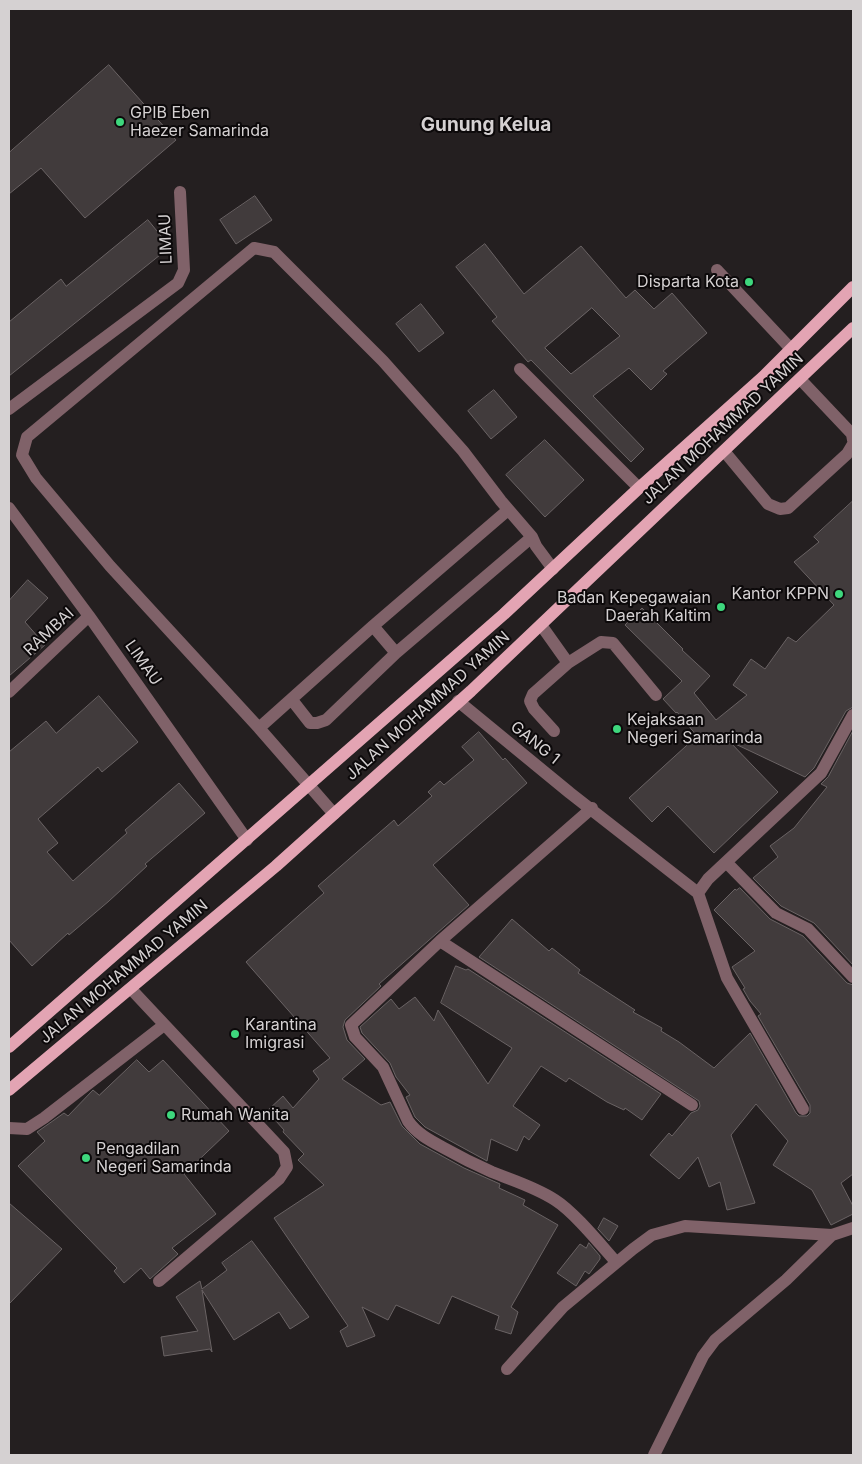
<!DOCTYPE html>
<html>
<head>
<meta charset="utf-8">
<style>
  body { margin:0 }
  #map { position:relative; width:862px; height:1464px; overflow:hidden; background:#241f20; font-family:Inter,sans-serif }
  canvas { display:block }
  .frame { position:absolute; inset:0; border:10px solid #d5d1d2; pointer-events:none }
</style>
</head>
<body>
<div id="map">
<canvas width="862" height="1464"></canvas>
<div class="frame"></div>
</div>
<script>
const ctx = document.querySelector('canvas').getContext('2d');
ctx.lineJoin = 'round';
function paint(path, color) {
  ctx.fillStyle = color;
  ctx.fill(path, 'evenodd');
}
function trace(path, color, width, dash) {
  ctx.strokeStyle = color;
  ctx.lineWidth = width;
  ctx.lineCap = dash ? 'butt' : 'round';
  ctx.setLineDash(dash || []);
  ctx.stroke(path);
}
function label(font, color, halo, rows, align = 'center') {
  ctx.font = font + ' Inter,sans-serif';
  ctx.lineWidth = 4;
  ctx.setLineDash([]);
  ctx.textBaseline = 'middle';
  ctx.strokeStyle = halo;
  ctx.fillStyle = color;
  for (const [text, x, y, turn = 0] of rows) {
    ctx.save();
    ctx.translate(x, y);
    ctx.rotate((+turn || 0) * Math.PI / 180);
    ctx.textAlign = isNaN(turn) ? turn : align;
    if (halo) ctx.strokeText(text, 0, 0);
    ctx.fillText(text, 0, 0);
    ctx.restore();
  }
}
const building = new Path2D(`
  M 109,65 L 176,140 L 85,218 L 41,168 L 9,194 L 9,153 Z
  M 255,196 L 272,220 L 236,244 L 220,220 Z
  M 148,220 L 170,247 L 9,376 L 9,322 L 61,279 L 66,286 Z
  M 485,244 L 524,294 L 581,246 L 626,298 L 635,290 L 654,309 L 672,293 L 707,333 L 663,371 L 667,374 L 651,390 L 629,368 L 593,396 L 644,449 L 631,462 L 531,360 L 528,362 L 492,321 L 497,317 L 456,267 ZM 592,308 L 620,336 L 571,374 L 545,348 Z
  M 421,304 L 444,333 L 419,352 L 396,324 Z
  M 494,390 L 517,417 L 491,439 L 468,411 Z
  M 545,440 L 584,480 L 545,517 L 506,475 Z
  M 853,501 L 853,707 L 846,711 L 814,768 L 805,777 L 729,741 L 778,792 L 714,853 L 668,806 L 652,822 L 629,798 L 697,736 L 677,712 L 676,713 L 663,699 L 682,681 L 625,625 L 642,608 L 683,649 L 682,650 L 710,676 L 694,693 L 716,720 L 747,695 L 733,685 L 751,659 L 765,669 L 788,637 L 796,642 L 834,605 L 794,562 L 819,542 L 814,537 Z
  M 28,580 L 48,598 L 25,622 L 45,645 L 9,676 L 9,601 Z
  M 99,696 L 138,742 L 102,772 L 98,767 L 38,819 L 58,843 L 47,852 L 73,881 L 127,833 L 125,830 L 179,783 L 205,813 L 145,864 L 147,866 L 109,901 L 69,935 L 68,933 L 32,966 L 9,940 L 9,752 L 46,721 L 56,733 Z
  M 853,731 L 853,965 L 814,923 L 781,906 L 753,878 L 778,857 L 770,846 L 794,828 L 827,787 L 821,784 L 828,777 Z
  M 479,732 L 503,760 L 505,758 L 527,783 L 433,865 L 469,905 L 379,984 L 381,986 L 345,1020 L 343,1027 L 347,1040 L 365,1059 L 342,1079 L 381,1105 L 390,1102 L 402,1126 L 420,1144 L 464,1168 L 500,1184 L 499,1188 L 525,1200 L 523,1205 L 558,1225 L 511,1307 L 518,1312 L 511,1334 L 495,1329 L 499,1316 L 452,1296 L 439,1324 L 396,1305 L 388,1320 L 362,1307 L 375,1336 L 347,1347 L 340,1331 L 348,1326 L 274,1218 L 324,1185 L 298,1160 L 304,1154 L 283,1132 L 284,1130 L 267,1111 L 283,1096 L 293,1108 L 319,1079 L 313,1071 L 330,1058 L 246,962 L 324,893 L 318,886 L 394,820 L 398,826 L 432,796 L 428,792 L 440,781 L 444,785 L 474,760 L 462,747 Z
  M 740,888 L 770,919 L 803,936 L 847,983 L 853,985 L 853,1174 L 841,1183 L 853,1206 L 853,1214 L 831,1225 L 812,1190 L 773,1165 L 788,1141 L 756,1104 L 731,1135 L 755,1203 L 727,1210 L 720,1182 L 709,1187 L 698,1157 L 679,1179 L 650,1155 L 669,1133 L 672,1136 L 691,1113 L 698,1110 L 700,1106 L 699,1101 L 479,957 L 512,919 L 549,951 L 552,948 L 580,970 L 578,973 L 635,1010 L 633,1012 L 662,1028 L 661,1031 L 679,1042 L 714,1068 L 750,1033 L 796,1113 L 799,1116 L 807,1116 L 810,1113 L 810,1105 L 758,1016 L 761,1014 L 750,1001 L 743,989 L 745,988 L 732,967 L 755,951 L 714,910 L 735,889 L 736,890 Z
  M 456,966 L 466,970 L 468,969 L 661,1094 L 642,1120 L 625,1108 L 624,1110 L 607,1102 L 569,1078 L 566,1082 L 541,1066 L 513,1106 L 540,1125 L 529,1140 L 524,1136 L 517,1151 L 491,1139 L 487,1161 L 425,1127 L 415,1117 L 406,1097 L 410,1095 L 396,1077 L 390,1063 L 362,1033 L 360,1027 L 391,999 L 399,1009 L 415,997 L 434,1021 L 438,1010 L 488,1084 L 512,1048 L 441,1003 Z
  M 137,1060 L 149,1072 L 163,1060 L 229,1131 L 184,1174 L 216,1214 L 172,1248 L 178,1254 L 150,1279 L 141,1268 L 124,1283 L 114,1271 L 117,1268 L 18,1166 L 45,1141 L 37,1132 L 64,1113 L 68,1116 L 93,1090 L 99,1095 Z
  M 9,1203 L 62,1249 L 9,1304 Z
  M 604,1218 L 618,1226 L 609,1241 L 598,1229 Z
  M 252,1241 L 309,1317 L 290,1329 L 279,1312 L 234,1340 L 202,1290 L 212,1352 L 210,1349 L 164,1356 L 161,1337 L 198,1331 L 176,1297 L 200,1281 L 202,1289 L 227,1270 L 222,1263 Z
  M 589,1243 L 600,1256 L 600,1259 L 589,1274 L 585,1271 L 576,1286 L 557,1273 L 580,1244 L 586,1248 Z`);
const minor = new Path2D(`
  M 717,270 L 791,349
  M 520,369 L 639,488
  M 800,379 L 852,434 L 853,440
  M 9,409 L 178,283 L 184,270 L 180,192
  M 724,451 L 768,504 L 780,509 L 788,508 L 847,454 L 853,444
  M 9,508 L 89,616 L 247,840
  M 541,625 L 568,663 L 601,642 L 613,643 L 656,695
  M 373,626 L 396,653
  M 9,692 L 89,616
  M 292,700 L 310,723 L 317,723 L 326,720 L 396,653 L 532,537
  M 458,701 L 570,793 L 698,893 L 727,978 L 803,1109
  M 259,728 L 110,566 L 36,478 L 22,455 L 27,437 L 254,248 L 274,252 L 383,361 L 463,451 L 501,501 L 532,537 L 536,546 L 553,569
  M 554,731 L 534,709 L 530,701 L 533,694 L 568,663
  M 592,808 L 440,941 L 351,1025 L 355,1037 L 383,1067 L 408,1121 C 417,1134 431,1141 444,1148 C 460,1157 476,1165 492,1172 C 514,1181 535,1187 555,1200 C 574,1212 600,1244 616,1262
  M 334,814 L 259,728 L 373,626 L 508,510
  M 726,862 L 776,913 L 808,929 L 853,977
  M 698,893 L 708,879 L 821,773 L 853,715
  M 440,941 L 692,1105
  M 131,989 L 284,1152 L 287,1167 L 279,1179 L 159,1281
  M 9,1128 L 27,1129 L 44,1118 L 164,1025
  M 507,1369 L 563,1307 L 633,1249 L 652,1235 L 685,1226 L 832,1235
  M 654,1455 L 703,1356 L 715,1340 L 786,1280 L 832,1235 L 853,1228`);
const major = new Path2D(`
  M 9,1047 L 504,614 L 639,488 L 763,377 L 853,287
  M 9,1090 L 276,866 L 471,691 L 853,328`);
const markers = [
  [120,122,5,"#3ed77d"],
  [749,282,5,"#3ed77d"],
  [839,594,5,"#3ed77d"],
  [721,607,5,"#3ed77d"],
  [617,729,5,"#3ed77d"],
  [235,1034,5,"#3ed77d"],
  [171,1115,5,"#3ed77d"],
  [86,1158,5,"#3ed77d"]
];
const poiNames = [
  ["GPIB Eben",130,113],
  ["Haezer Samarinda",130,131],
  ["Disparta Kota",739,282,"right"],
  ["Kantor KPPN",829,594,"right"],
  ["Badan Kepegawaian",711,598,"right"],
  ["Daerah Kaltim",711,616,"right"],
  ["Kejaksaan",627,720],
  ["Negeri Samarinda",627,738],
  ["Karantina",245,1025],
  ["Imigrasi",245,1043],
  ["Rumah Wanita",181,1115],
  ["Pengadilan",96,1149],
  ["Negeri Samarinda",96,1167]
];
const streetNames = [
  ["LIMAU",166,239,-92],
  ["JALAN MOHAMMAD YAMIN",723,429,-43],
  ["RAMBAI",49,632,-43],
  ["LIMAU",143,663,55],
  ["JALAN MOHAMMAD YAMIN",428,706,-42],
  ["GANG 1",535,743,39],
  ["JALAN MOHAMMAD YAMIN",124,972,-40]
];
const quarterNames = [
  ["Gunung Kelua",486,125]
];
paint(building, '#413b3c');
trace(building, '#6a6364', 1);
trace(minor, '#806269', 12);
trace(major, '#e3a4b3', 12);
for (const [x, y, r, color] of markers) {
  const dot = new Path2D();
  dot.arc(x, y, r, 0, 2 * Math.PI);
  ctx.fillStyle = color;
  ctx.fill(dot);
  trace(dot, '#0c090a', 2);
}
label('16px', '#d5d1d2', '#0c090a', poiNames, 'left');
label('16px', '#d5d1d2', '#0c090a', streetNames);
label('bold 19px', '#d5d1d2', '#0c090a', quarterNames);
</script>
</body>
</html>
